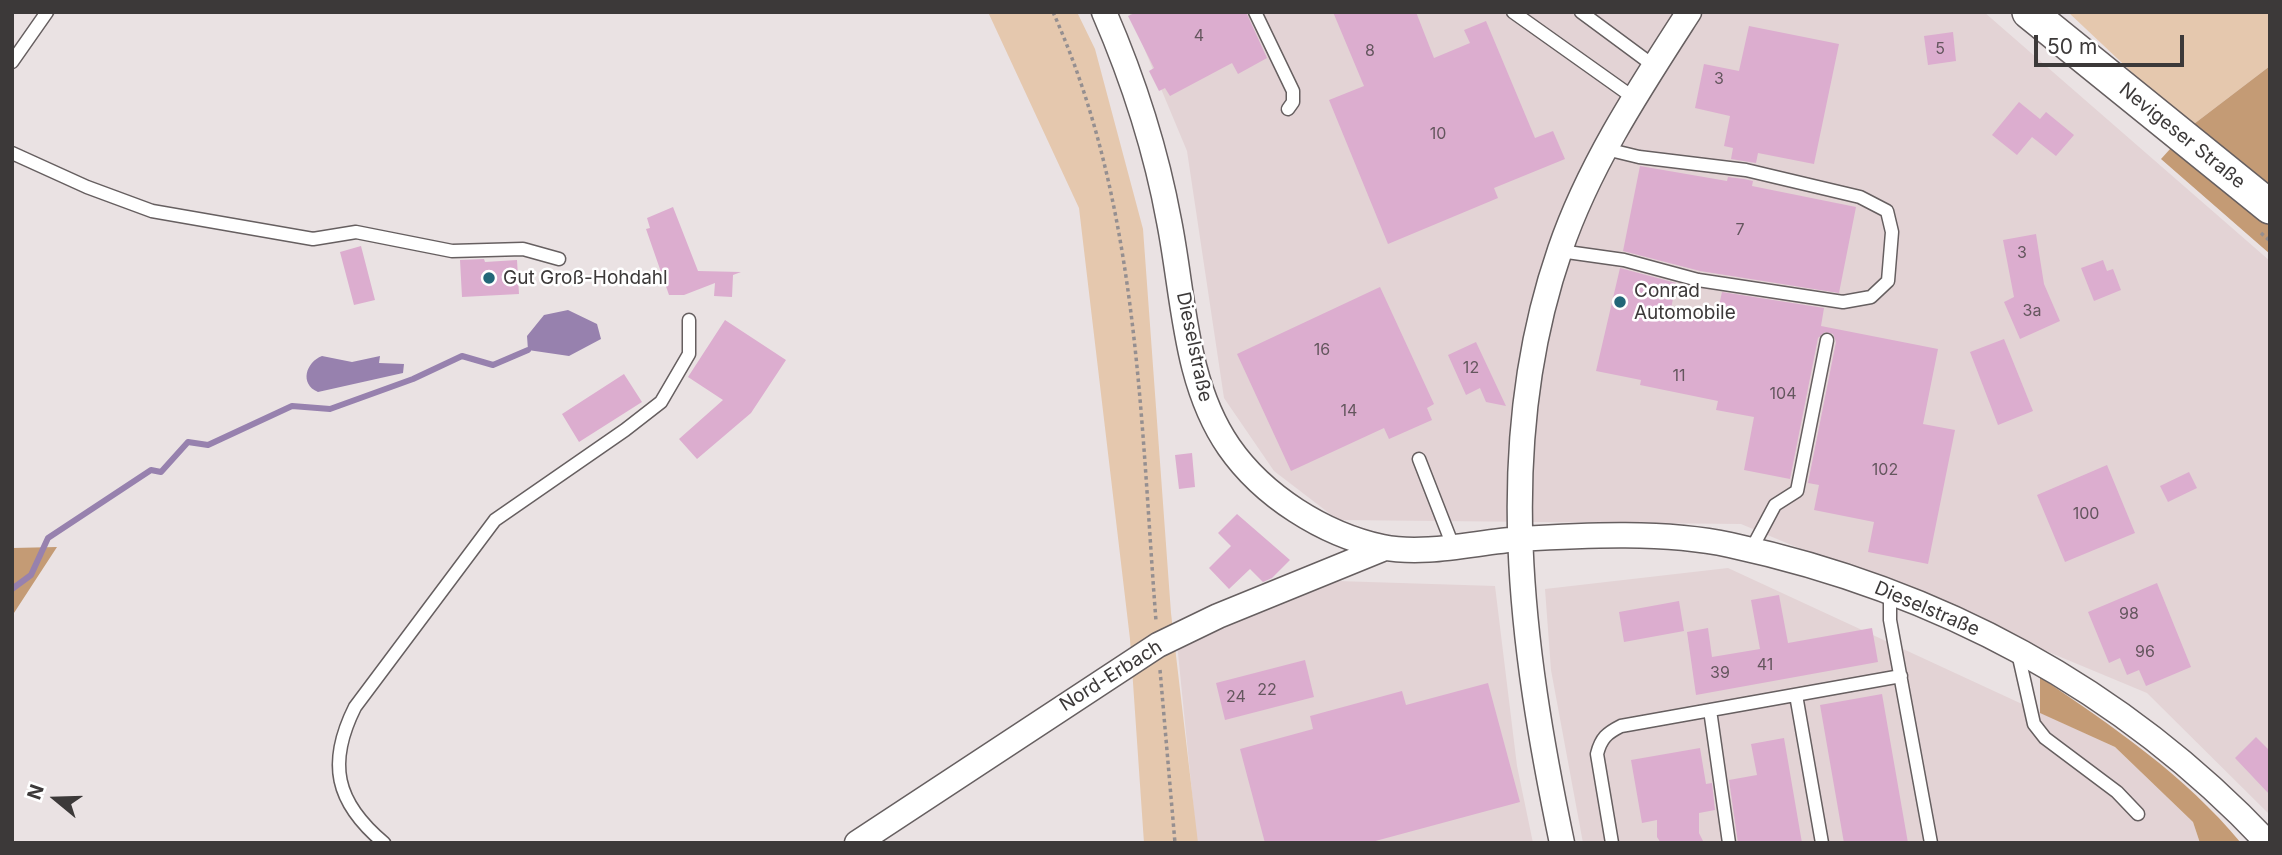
<!DOCTYPE html>
<html>
<head>
<meta charset="utf-8">
<style>
  body { margin:0 }
  #map { position:relative; width:2282px; height:855px; overflow:hidden; background:#eae2e3; font-family:Inter,sans-serif }
  canvas { display:block }
  .frame { position:absolute; inset:0; border:14px solid #3c3939; pointer-events:none }
  .north { position:absolute; left:21px; top:764px; width:70px; height:70px; -webkit-text-stroke:5px #fff; paint-order:stroke; rotate:289deg; font-size:19px; font-weight:700; line-height:28px; text-align:center; color:#3c3939 }
  .north::after { content:''; display:block; margin:auto; width:24px; height:32px; background:#3c3939; clip-path:polygon(50% 0,100% 100%,50% 72%,0 100%) }
  .scale { position:absolute; left:2034px; top:35px; width:150px; height:32px; box-sizing:border-box; border:4px solid #3c3939; border-top:0; padding-left:9px; font-size:21px; line-height:24px; white-space:nowrap; color:#3c3939; -webkit-text-stroke:5px #fff; paint-order:stroke }
</style>
</head>
<body>
<div id="map">
<canvas width="2282" height="855"></canvas>
<div class="frame"></div>
<div class="north">N</div>
<div class="scale">50 m</div>
</div>
<script>
const ctx = document.querySelector('canvas').getContext('2d');
ctx.lineJoin = 'round';
function paint(path, color) {
  ctx.fillStyle = color;
  ctx.fill(path, 'evenodd');
}
function trace(path, color, width, dash) {
  ctx.strokeStyle = color;
  ctx.lineWidth = width;
  ctx.lineCap = dash ? 'butt' : 'round';
  ctx.setLineDash(dash || []);
  ctx.stroke(path);
}
function label(font, color, halo, rows, align = 'center') {
  ctx.font = font + ' Inter,sans-serif';
  ctx.lineWidth = 5;
  ctx.setLineDash([]);
  ctx.textBaseline = 'middle';
  ctx.strokeStyle = halo;
  ctx.fillStyle = color;
  for (const [text, x, y, turn = 0] of rows) {
    ctx.save();
    ctx.translate(x, y);
    ctx.rotate((+turn || 0) * Math.PI / 180);
    ctx.textAlign = isNaN(turn) ? turn : align;
    if (halo) ctx.strokeText(text, 0, 0);
    ctx.fillText(text, 0, 0);
    ctx.restore();
  }
}
const built = new Path2D(`
  M 1129,12 L 1984,12 L 2270,261 L 2270,815 L 2147,693 L 1741,524 L 1338,520 L 1274,471 L 1224,398 L 1187,151 Z
  M 1728,568 L 2115,747 L 2193,822 L 2200,843 L 1583,843 L 1551,670 L 1545,589 Z
  M 1337,581 L 1495,586 L 1517,766 L 1533,843 L 1197,843 L 1177,643 Z`);
const green = new Path2D(`
  M 988,12 L 1077,12 L 1095,49 L 1143,229 L 1171,613 L 1198,843 L 1144,843 L 1130,639 L 1079,208 Z
  M 2068,12 L 2270,12 L 2270,66 L 2190,127 Z`);
const forest = new Path2D(`
  M 2270,66 L 2270,254 L 2161,159 L 2190,127 Z
  M 57,547 L 12,616 L 12,548 Z
  M 2040,677 C 2112,726 2185,775 2241,843 L 2200,843 L 2193,822 L 2115,747 L 2040,713 Z`);
const water = new Path2D(`
  M 568,310 L 597,324 L 601,339 L 569,356 L 528,350 L 527,336 L 544,315 Z
  M 322,356 L 352,362 L 380,356 L 379,363 L 404,364 L 403,373 L 318,392 C 299,384 306,362 322,356 Z`);
const stream = new Path2D(`
  M 12,589 L 31,575 L 48,538 L 151,470 L 161,472 L 188,442 L 208,445 L 292,406 L 330,409 L 413,379 L 462,356 L 493,365 L 528,350`);
const building = new Path2D(`
  M 1137,12 L 1246,12 L 1267,58 L 1238,74 L 1232,63 L 1170,96 L 1165,88 L 1159,91 L 1149,71 L 1154,68 L 1128,16 Z
  M 1333,12 L 1416,12 L 1434,58 L 1470,43 L 1464,30 L 1486,21 L 1535,138 L 1553,131 L 1565,159 L 1494,188 L 1498,198 L 1388,244 L 1329,100 L 1364,86 Z
  M 1749,26 L 1839,44 L 1814,164 L 1758,153 L 1756,163 L 1731,159 L 1733,148 L 1724,146 L 1730,116 L 1695,108 L 1704,64 L 1739,71 Z
  M 1953,32 L 1956,61 L 1928,65 L 1924,36 Z
  M 2019,102 L 2040,119 L 2046,112 L 2074,135 L 2056,156 L 2032,137 L 2017,155 L 1992,135 Z
  M 1640,166 L 1727,181 L 1728,177 L 1744,179 L 1753,181 L 1752,186 L 1856,207 L 1839,293 L 1700,271 L 1623,251 Z
  M 673,207 L 698,271 L 741,272 L 733,275 L 732,297 L 714,296 L 715,283 L 684,295 L 669,295 L 646,229 L 650,228 L 647,218 Z
  M 2036,234 L 2044,284 L 2060,321 L 2020,339 L 2004,302 L 2014,297 L 2003,240 Z
  M 361,246 L 375,300 L 354,305 L 340,252 Z
  M 484,259 L 485,262 L 517,260 L 519,294 L 462,297 L 460,260 Z
  M 2103,260 L 2107,271 L 2113,269 L 2121,290 L 2094,301 L 2081,268 Z
  M 1620,268 L 1676,283 L 1671,309 L 1716,319 L 1722,292 L 1824,308 L 1821,326 L 1938,349 L 1923,424 L 1955,430 L 1928,564 L 1868,552 L 1874,522 L 1814,510 L 1819,485 L 1808,483 L 1836,342 L 1833,334 L 1825,332 L 1818,338 L 1790,479 L 1744,470 L 1754,417 L 1716,410 L 1718,401 L 1640,385 L 1641,380 L 1596,371 Z
  M 1380,287 L 1434,404 L 1427,408 L 1432,420 L 1389,439 L 1384,428 L 1291,471 L 1237,354 Z
  M 725,320 L 786,360 L 751,413 L 697,459 L 679,439 L 723,400 L 688,377 Z
  M 2004,339 L 2033,411 L 1998,425 L 1970,352 Z
  M 1476,342 L 1506,406 L 1486,402 L 1480,388 L 1466,395 L 1448,355 Z
  M 624,374 L 642,402 L 579,442 L 562,414 Z
  M 1192,453 L 1195,487 L 1179,489 L 1175,455 Z
  M 2107,465 L 2135,533 L 2065,562 L 2037,495 Z
  M 2189,472 L 2197,488 L 2168,502 L 2160,486 Z
  M 1237,514 L 1290,560 L 1272,578 L 1263,582 L 1250,569 L 1229,589 L 1209,568 L 1231,546 L 1218,533 Z
  M 2157,583 L 2191,667 L 2146,686 L 2139,670 L 2127,675 L 2120,658 L 2109,663 L 2088,612 Z
  M 1779,595 L 1788,643 L 1872,628 L 1878,662 L 1696,695 L 1687,632 L 1708,628 L 1712,657 L 1760,649 L 1751,600 Z
  M 1679,601 L 1684,631 L 1624,642 L 1619,612 Z
  M 1305,660 L 1314,697 L 1225,720 L 1216,683 Z
  M 1488,683 L 1520,802 L 1368,843 L 1265,843 L 1240,749 L 1313,729 L 1310,716 L 1402,691 L 1406,705 Z
  M 1882,694 L 1908,843 L 1844,843 L 1820,705 Z
  M 2256,737 L 2270,751 L 2270,795 L 2235,758 Z
  M 1784,738 L 1802,843 L 1738,843 L 1729,780 L 1757,775 L 1751,744 Z
  M 1700,748 L 1706,784 L 1712,783 L 1715,810 L 1699,813 L 1699,833 L 1704,843 L 1661,843 L 1657,837 L 1657,820 L 1642,823 L 1631,760 Z`);
const path = new Path2D(`
  M 1053,12 C 1139,204 1140,415 1156,621
  M 2261,233 L 2270,241
  M 1160,670 L 1175,843`);
const lane = new Path2D(`
  M 1255,12 L 1293,91 L 1293,102 L 1288,109
  M 1513,12 L 1634,98
  M 1581,12 L 1654,66
  M 12,62 L 47,12
  M 12,153 L 87,187 L 152,211 L 313,239 L 356,232 L 452,251 L 523,249 L 559,259
  M 1560,251 L 1624,260 L 1698,280 L 1843,302 L 1871,297 L 1888,281 L 1892,232 L 1887,211 L 1860,197 L 1746,170 L 1639,157 L 1606,149
  M 1419,459 L 1453,546
  M 1751,550 L 1775,505 L 1797,491 L 1827,340
  M 1890,591 L 1890,620 L 1931,843
  M 2018,653 L 2034,724 L 2045,738 L 2117,792 L 2138,814
  M 1796,695 L 1822,843
  M 1710,710 L 1729,843
  M 384,843 C 335,802 327,763 355,707 L 495,520 L 625,430 L 661,402 L 689,354 L 689,320
  M 1612,843 L 1597,754 C 1601,738 1607,733 1621,726 L 1901,676`);
const street = new Path2D(`
  M 1104,12 C 1133,79 1156,150 1169,221 C 1184,296 1184,382 1229,447 C 1263,496 1323,534 1382,547 C 1426,556 1476,542 1520,539 C 1585,535 1666,531 1730,545 C 1938,590 2122,688 2268,843
  M 857,843 L 1158,645 L 1218,616 L 1385,548
  M 1562,843 C 1521,647 1493,444 1560,250 C 1589,165 1640,88 1689,12`);
const secondary = new Path2D(`
  M 2029,12 L 2270,207`);
const markers = [
  [489,278,7,"#226678"],
  [1620,302,7,"#226678"]
];
const numberNames = [
  ["4",1199,36],
  ["5",1940,49],
  ["8",1370,51],
  ["3",1719,79],
  ["10",1438,134],
  ["7",1740,230],
  ["3",2022,253],
  ["3a",2032,311],
  ["16",1322,350],
  ["12",1471,368],
  ["11",1679,376],
  ["104",1783,394],
  ["14",1349,411],
  ["102",1885,470],
  ["100",2086,514],
  ["98",2129,614],
  ["96",2145,652],
  ["41",1765,665],
  ["39",1720,673],
  ["22",1267,690],
  ["24",1236,697]
];
const streetNames = [
  ["Nevigeser Straße",2182,136,39],
  ["Dieselstraße",1194,347,78],
  ["Dieselstraße",1927,609,23],
  ["Nord-Erbach",1111,676,-32]
];
const poiNames = [
  ["Gut Groß-Hohdahl",503,278],
  ["Conrad",1634,291],
  ["Automobile",1634,313]
];
paint(built, '#e3d3d5');
paint(green, '#e5c8ae');
paint(forest, '#c49b75');
paint(water, '#9781ae');
trace(stream, '#9781ae', 6);
paint(building, '#dcadcf');
trace(lane, '#665f60', 15);
trace(street, '#665f60', 27);
trace(secondary, '#665f60', 36);
trace(path, '#958f90', 3.5, [3.5, 3.5]);
trace(lane, '#fff', 12);
trace(street, '#fff', 24);
trace(secondary, '#fff', 33);
for (const [x, y, r, color] of markers) {
  const dot = new Path2D();
  dot.arc(x, y, r, 0, 2 * Math.PI);
  ctx.fillStyle = color;
  ctx.fill(dot);
  trace(dot, '#fff', 2.5);
}
label('16px', '#64565e', null, numberNames);
label('19px', '#3c3939', '#fff', streetNames);
label('19px', '#3c3939', '#fff', poiNames, 'left');
</script>
</body>
</html>
